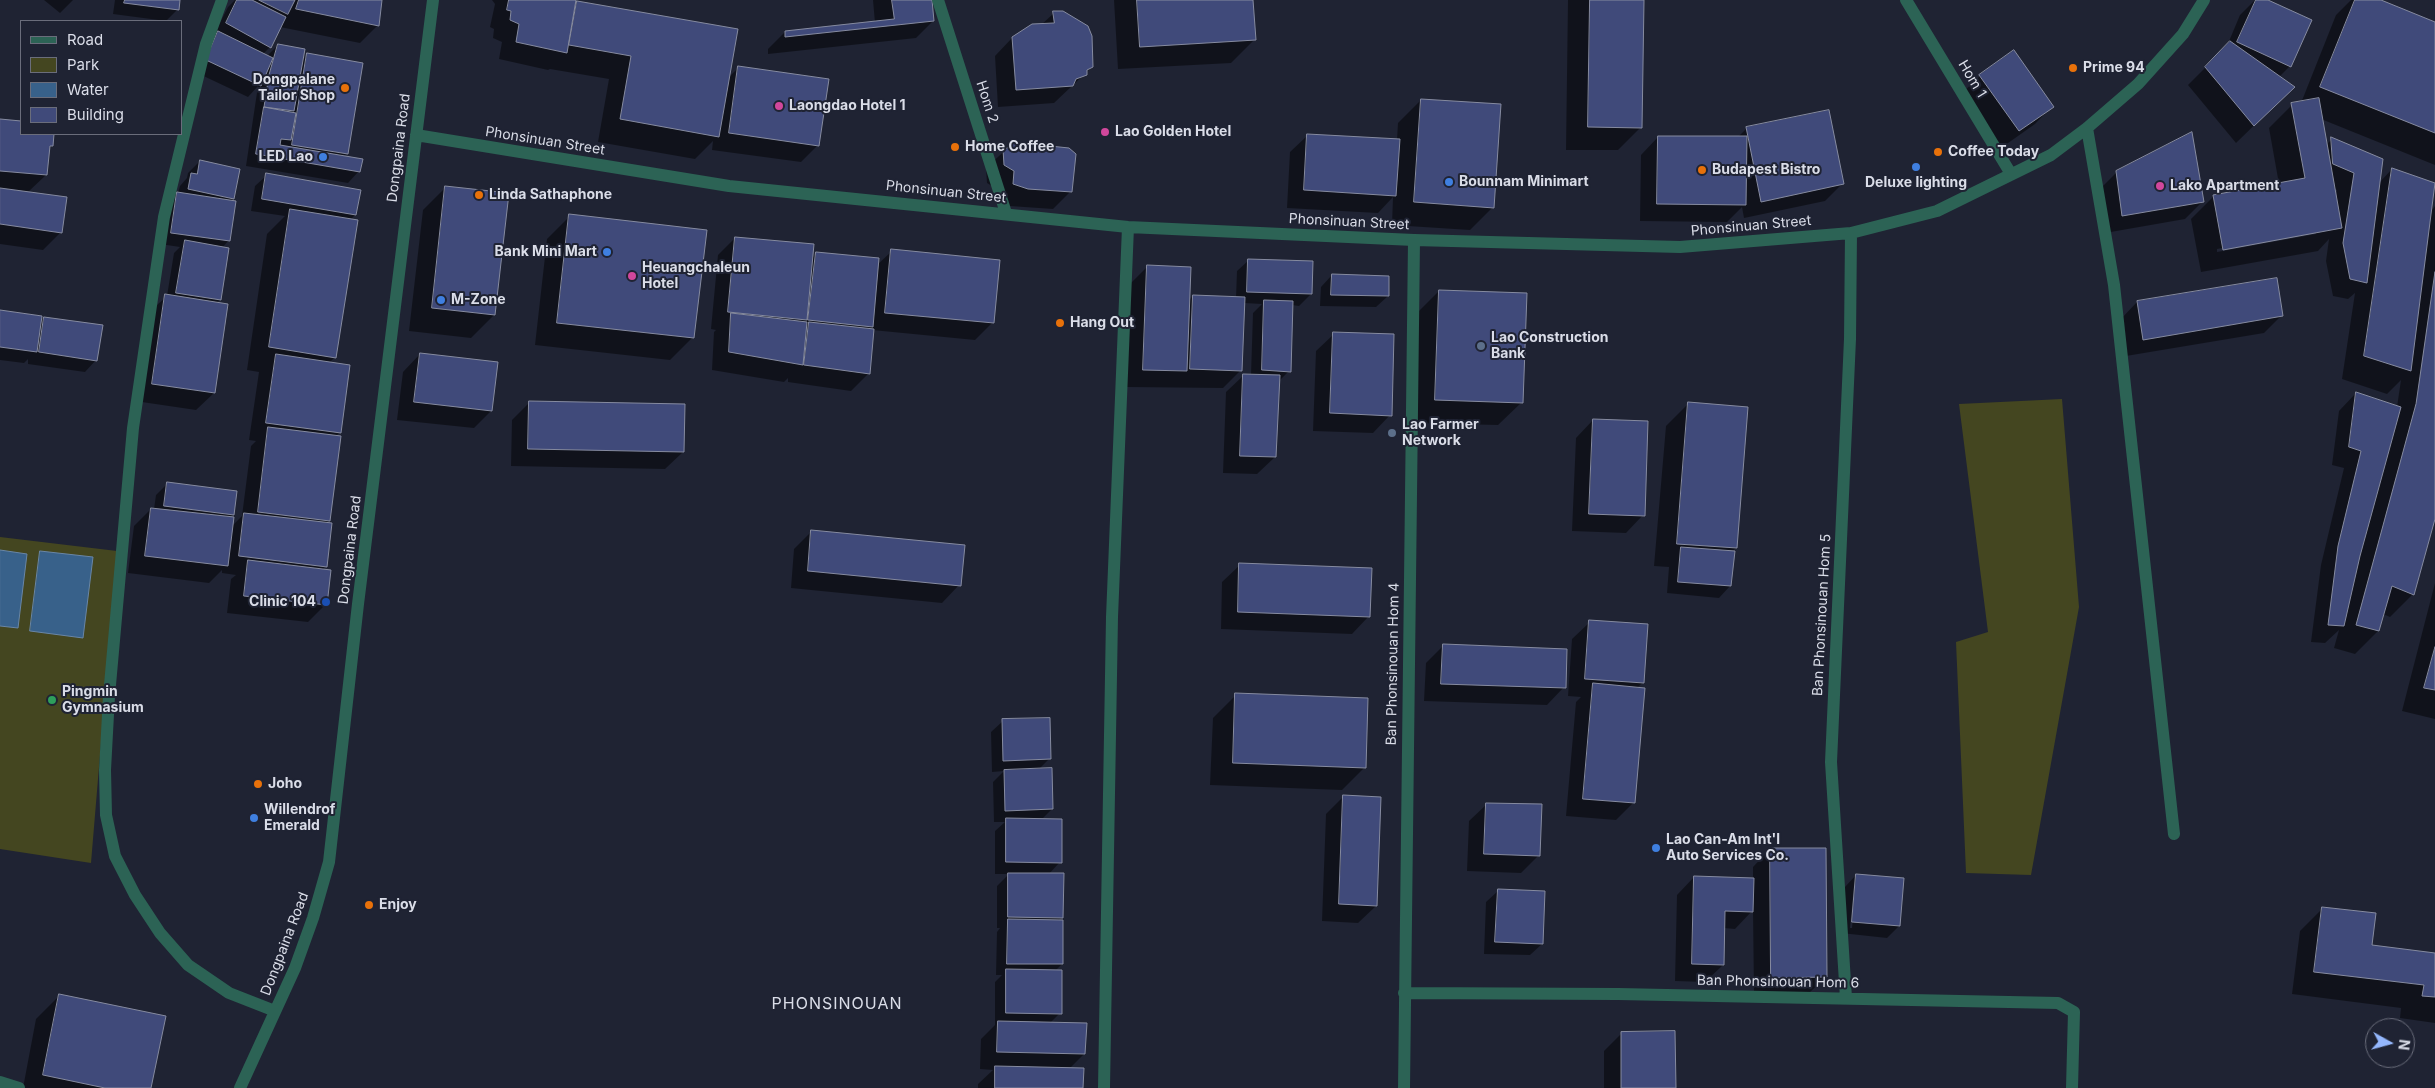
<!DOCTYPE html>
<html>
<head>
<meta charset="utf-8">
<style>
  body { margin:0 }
  #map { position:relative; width:2435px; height:1088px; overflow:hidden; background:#1f2333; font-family:Inter,sans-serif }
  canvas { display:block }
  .legend { position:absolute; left:20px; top:20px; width:162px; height:115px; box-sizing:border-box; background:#1f2333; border:1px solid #6a6d7b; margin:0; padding:6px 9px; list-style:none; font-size:15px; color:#dadde8 }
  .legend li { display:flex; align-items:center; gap:10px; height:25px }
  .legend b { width:25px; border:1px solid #6a6d7b }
  .north { position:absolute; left:2365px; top:1018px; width:50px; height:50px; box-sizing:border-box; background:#1f2333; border:1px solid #6a6d7b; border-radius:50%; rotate:97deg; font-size:14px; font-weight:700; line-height:20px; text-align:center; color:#dadde8 }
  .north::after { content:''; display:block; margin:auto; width:18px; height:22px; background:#94b7fd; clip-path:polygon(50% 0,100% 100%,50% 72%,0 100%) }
</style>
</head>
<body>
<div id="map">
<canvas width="2435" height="1088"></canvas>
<ul class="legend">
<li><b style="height:6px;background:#2c6355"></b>Road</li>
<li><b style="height:14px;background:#444620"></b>Park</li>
<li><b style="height:14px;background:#38618a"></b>Water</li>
<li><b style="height:14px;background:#404a7a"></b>Building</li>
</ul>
<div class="north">N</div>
</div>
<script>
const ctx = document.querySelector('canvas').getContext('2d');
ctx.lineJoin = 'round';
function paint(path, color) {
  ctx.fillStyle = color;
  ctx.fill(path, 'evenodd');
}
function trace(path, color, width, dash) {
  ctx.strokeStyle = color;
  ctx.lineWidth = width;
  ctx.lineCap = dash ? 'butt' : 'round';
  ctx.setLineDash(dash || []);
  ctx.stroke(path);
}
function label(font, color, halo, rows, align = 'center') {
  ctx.font = font + ' Inter,sans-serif';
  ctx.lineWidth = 4;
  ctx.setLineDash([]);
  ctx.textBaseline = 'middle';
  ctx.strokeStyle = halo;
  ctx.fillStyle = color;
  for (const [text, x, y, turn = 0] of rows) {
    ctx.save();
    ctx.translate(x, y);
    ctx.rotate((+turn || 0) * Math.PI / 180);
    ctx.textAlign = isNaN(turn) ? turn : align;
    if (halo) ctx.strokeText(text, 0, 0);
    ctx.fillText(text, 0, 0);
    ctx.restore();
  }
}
const green = new Path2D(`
  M 2062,399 L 2079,607 L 2031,875 L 1966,873 L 1956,642 L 1988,632 L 1959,404 Z
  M 0,537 L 117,551 L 91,863 L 0,849 Z`);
const water = new Path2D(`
  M 0,550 L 27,554 L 18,628 L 0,626 Z
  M 40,551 L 93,557 L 83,638 L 30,631 Z`);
const shadow = new Path2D(`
  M 44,0 L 73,0 L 60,13 Z
  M 115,0 L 179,0 L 178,9 L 166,21 L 113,14 Z
  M 235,0 L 381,0 L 377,26 L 360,43 L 280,27 L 270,47 L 263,54 L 267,56 L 278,45 L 302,61 L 308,54 L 346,154 L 343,157 L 359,171 L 348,183 L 246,166 L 258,86 L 248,97 L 195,72 L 228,7 Z
  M 492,0 L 575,0 L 574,5 L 577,2 L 728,78 L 738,68 L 818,145 L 801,162 L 712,150 L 713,141 L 695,159 L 598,142 L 609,79 L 550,69 L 548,70 L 499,59 L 502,42 L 493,38 L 494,29 L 490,27 L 495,4 Z
  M 873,0 L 931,0 L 933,21 L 916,38 L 768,54 L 768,49 L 785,32 L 875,23 Z
  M 1114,0 L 1252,0 L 1254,40 L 1231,63 L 1118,69 Z
  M 1568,0 L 1643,0 L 1641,127 L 1618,150 L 1566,150 Z
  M 2255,0 L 2265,0 L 2290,66 L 2279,77 L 2276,104 L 2236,143 L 2188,85 L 2227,46 L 2240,15 Z
  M 2351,0 L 2378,0 L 2435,23 L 2435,165 L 2321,119 L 2326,145 L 2332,139 L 2379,183 L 2392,169 L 2435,184 L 2432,210 L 2435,206 L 2435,514 L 2413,594 L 2390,617 L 2383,614 L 2378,631 L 2355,654 L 2334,648 L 2339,630 L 2325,643 L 2311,642 L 2321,565 L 2344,468 L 2332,465 L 2339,411 L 2356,393 L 2397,407 L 2401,380 L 2387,394 L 2342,379 L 2355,293 L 2348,299 L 2333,296 L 2326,261 L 2329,239 L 2318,251 L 2201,272 L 2191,219 L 2214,196 L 2279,184 L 2269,128 L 2292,105 L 2301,103 L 2336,15 ZM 2334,189 L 2337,190 L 2336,199 ZM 2316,231 L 2316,234 L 2217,252 L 2217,249 Z
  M 1054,13 L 1092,67 L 1054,103 L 998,107 L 995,56 L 1012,38 L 1041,25 Z
  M 1980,76 L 2052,106 L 2035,124 L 2001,148 L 1962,93 Z
  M 1421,100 L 1493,207 L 1470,230 L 1392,225 L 1393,197 L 1378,213 L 1287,208 L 1290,152 L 1308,135 L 1397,140 L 1398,123 Z
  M 1828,111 L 1843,183 L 1825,201 L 1744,218 L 1742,207 L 1727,222 L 1640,221 L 1641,155 L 1658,137 L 1737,138 L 1746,129 Z
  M 0,120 L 21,123 L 21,134 L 53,134 L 52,146 L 48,149 L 46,175 L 27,193 L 61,232 L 43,250 L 0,244 Z
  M 1012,144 L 1071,191 L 1053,209 L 1010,206 L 996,202 L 997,189 L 987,183 L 986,168 Z
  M 200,161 L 233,198 L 230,201 L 229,240 L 222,248 L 220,300 L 216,303 L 214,393 L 196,410 L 135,401 L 148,313 L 167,296 L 174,253 L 180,247 L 160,244 L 166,205 L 178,193 L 180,186 L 187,178 L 188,173 Z
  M 2117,172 L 2203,201 L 2185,219 L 2105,233 L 2099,190 Z
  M 267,175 L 359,191 L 355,215 L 350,220 L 335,357 L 329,363 L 340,432 L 335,437 L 329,520 L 326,523 L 326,566 L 322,570 L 326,604 L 308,622 L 227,613 L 231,579 L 236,575 L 222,573 L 222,570 L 209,583 L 128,573 L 134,526 L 151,509 L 154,509 L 156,495 L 168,483 L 233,514 L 230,518 L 231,527 L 242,516 L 251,446 L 256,441 L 249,440 L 259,372 L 247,370 L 267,234 L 285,216 L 251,211 L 255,186 Z
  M 446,187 L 494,315 L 471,338 L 409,331 L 423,210 Z
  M 570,216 L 693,337 L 670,360 L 535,345 L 547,239 Z
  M 735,238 L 812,258 L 817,253 L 877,265 L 892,251 L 993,322 L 975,340 L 872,330 L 869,373 L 851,391 L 788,382 L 788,378 L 784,382 L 712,370 L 714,332 L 716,330 L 711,329 L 718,255 Z
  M 1249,260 L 1311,294 L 1299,306 L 1292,305 L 1289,371 L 1278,382 L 1275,457 L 1257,474 L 1223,473 L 1226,392 L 1244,375 L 1251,375 L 1253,313 L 1262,304 L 1244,303 L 1240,371 L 1223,388 L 1126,387 L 1130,284 L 1148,266 L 1189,300 L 1193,296 L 1236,298 L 1237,271 Z
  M 1332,275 L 1388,296 L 1376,307 L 1320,306 L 1321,287 Z
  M 1439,291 L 1522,402 L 1498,425 L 1412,423 L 1416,314 Z
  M 2137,302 L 2282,315 L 2264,333 L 2126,356 L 2120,320 Z
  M 0,311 L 40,322 L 44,318 L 96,360 L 85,372 L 28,364 L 28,359 L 24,363 L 0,360 Z
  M 1334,334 L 1390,415 L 1373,433 L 1313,431 L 1316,351 Z
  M 420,354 L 491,411 L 474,428 L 397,420 L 403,372 Z
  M 530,402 L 683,452 L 665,469 L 511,466 L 512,420 Z
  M 1689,403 L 1736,548 L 1731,552 L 1730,586 L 1719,598 L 1667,593 L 1669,567 L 1654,566 L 1666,426 Z
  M 1593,420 L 1643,515 L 1626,533 L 1572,531 L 1576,438 Z
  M 812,531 L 959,585 L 942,603 L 791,588 L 794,549 Z
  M 1240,565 L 1369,616 L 1352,634 L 1221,629 L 1222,582 Z
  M 2435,583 L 2435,719 L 2402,711 Z
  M 1590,622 L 1643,682 L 1637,688 L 1633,803 L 1616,820 L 1566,816 L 1576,702 L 1581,697 L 1568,696 L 1572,639 Z
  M 1443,646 L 1564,687 L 1547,705 L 1424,701 L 1426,663 Z
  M 1236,695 L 1365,767 L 1342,790 L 1210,785 L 1213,718 Z
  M 1003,721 L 1049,759 L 1038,770 L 1052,809 L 1041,820 L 1060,862 L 1048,875 L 1062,917 L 1058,921 L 1062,964 L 1055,971 L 1060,1013 L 1050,1023 L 1084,1054 L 1070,1068 L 1082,1088 L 978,1088 L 978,1084 L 993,1070 L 980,1069 L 981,1039 L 995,1025 L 995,982 L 1002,975 L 996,975 L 997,932 L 1000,928 L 997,928 L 997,886 L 1009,874 L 995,874 L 995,831 L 1005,822 L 994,822 L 993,782 L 1004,771 L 992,772 L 991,732 Z
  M 1343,797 L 1376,906 L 1358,923 L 1322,921 L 1326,814 Z
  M 1487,804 L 1539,855 L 1521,873 L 1467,871 L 1469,821 Z
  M 1770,849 L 1826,977 L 1808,994 L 1754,994 L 1753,910 L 1735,929 L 1724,928 L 1723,965 L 1705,982 L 1675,981 L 1677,895 L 1694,877 L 1753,879 L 1753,867 Z
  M 1856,875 L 1899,926 L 1887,938 L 1841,933 L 1845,887 ZM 1854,886 L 1856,886 L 1852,928 L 1850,928 Z
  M 1498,891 L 1542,944 L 1530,955 L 1484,954 L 1486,902 Z
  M 2323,908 L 2371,946 L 2435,954 L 2435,1023 L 2400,1018 L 2401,1008 L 2292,994 L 2300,931 Z
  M 59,996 L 150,1088 L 23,1088 L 36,1019 Z
  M 1622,1033 L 1674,1088 L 1604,1088 L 1604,1051 Z`);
const building = new Path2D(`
  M 125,0 L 180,0 L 179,10 L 124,3 Z
  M 237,0 L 252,0 L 286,17 L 271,48 L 226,23 Z
  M 259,0 L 295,0 L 288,14 Z
  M 299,0 L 382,0 L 379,26 L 296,9 Z
  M 509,0 L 576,0 L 567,53 L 516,42 L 519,24 L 510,20 L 511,11 L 507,10 Z
  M 892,0 L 932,0 L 934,21 L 785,37 L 785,31 L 894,19 Z
  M 1137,0 L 1253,0 L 1256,40 L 1140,47 Z
  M 1590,0 L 1644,0 L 1642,128 L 1588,127 Z
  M 2256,0 L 2268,0 L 2312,20 L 2291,67 L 2237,42 Z
  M 2355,0 L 2381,0 L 2435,22 L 2435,133 L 2320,87 Z
  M 577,1 L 738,29 L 719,137 L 620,119 L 631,56 L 569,45 Z
  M 1053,11 L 1063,11 L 1088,26 L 1092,36 L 1093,67 L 1087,70 L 1087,75 L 1076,79 L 1073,86 L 1016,90 L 1012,37 L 1032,24 L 1054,23 Z
  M 218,31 L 273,58 L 261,86 L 206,60 Z
  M 2230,41 L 2295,87 L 2254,126 L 2205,67 Z
  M 278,44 L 305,49 L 294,111 L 264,107 L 269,75 Z
  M 2014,50 L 2054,107 L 2019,131 L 1979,75 Z
  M 307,53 L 363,63 L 348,154 L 292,145 Z
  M 738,66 L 829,79 L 819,146 L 729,133 Z
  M 2319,98 L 2342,228 L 2223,250 L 2213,195 L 2305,178 L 2291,103 Z
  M 1421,99 L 1501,104 L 1494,208 L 1414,202 Z
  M 264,107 L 296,113 L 291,140 L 281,139 L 280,145 L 363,159 L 360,172 L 256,154 Z
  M 1829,110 L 1844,184 L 1761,202 L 1746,127 Z
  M 0,119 L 21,121 L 21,134 L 54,134 L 53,146 L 50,146 L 47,175 L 0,171 Z
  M 2192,132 L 2204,202 L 2122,216 L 2116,171 Z
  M 1307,134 L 1400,139 L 1396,196 L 1304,190 Z
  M 1658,136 L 1747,136 L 1746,205 L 1657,204 Z
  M 2331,137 L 2383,159 L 2367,283 L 2350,279 L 2343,243 L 2354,173 L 2333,164 Z
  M 1012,142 L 1069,148 L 1076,154 L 1072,192 L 1028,189 L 1013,184 L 1014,171 L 1004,165 L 1003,149 L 1011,147 Z
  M 200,160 L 240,169 L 234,199 L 188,189 L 191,173 L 197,174 Z
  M 2392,168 L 2435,183 L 2411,371 L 2364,356 Z
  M 266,173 L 361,190 L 356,215 L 262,199 Z
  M 445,186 L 509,193 L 495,315 L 432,308 Z
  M 0,188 L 67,197 L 62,233 L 0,224 Z
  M 177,192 L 236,201 L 230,241 L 171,233 Z
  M 290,209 L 358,220 L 336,358 L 269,347 Z
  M 569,214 L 707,230 L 694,338 L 557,323 Z
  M 735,237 L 814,244 L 807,320 L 728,312 Z
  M 185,240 L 229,248 L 221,300 L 176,293 Z
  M 891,249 L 1000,260 L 994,323 L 885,313 Z
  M 816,252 L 879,258 L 873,327 L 808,320 Z
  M 1248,259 L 1313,261 L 1312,294 L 1247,292 Z
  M 1147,265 L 1191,267 L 1187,371 L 1143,370 Z
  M 2435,272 L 2435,519 L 2414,595 L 2392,586 L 2379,631 L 2356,625 L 2416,404 Z
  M 1332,274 L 1389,276 L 1389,296 L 1331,295 Z
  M 2277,278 L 2283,316 L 2143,340 L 2137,301 Z
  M 1439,290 L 1527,293 L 1523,403 L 1435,400 Z
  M 165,294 L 228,304 L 215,393 L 152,384 Z
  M 1193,295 L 1245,297 L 1242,371 L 1190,369 Z
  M 1264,300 L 1293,301 L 1291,372 L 1262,370 Z
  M 0,310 L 42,316 L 37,352 L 0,347 Z
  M 731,313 L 807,322 L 803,365 L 729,352 Z
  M 44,317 L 103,325 L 97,361 L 39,352 Z
  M 809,322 L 874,329 L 870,374 L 804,365 Z
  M 1333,332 L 1394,334 L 1392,416 L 1330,413 Z
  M 420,353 L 498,362 L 492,411 L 414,402 Z
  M 276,354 L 350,365 L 341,433 L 266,423 Z
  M 1243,374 L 1280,375 L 1276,457 L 1240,456 Z
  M 2356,392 L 2401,407 L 2360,556 L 2344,626 L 2328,625 L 2338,546 L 2361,451 L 2349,447 Z
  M 529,401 L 685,404 L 684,452 L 528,449 Z
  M 1688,402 L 1748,407 L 1737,548 L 1677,544 Z
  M 1593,419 L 1648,421 L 1645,516 L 1589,514 Z
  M 268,427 L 341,436 L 330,521 L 258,512 Z
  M 167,482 L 237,491 L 234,515 L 164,506 Z
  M 151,508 L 234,517 L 228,566 L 145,556 Z
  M 244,513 L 332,523 L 327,567 L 239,556 Z
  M 811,530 L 965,545 L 961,586 L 808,571 Z
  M 1681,547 L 1735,551 L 1731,586 L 1678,582 Z
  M 248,560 L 331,570 L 327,605 L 244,596 Z
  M 1239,563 L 1372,568 L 1370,617 L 1238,612 Z
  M 1589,620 L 1648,624 L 1644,683 L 1585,679 Z
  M 1443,644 L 1567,649 L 1566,688 L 1441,684 Z
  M 2435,647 L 2435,690 L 2424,688 Z
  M 1593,683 L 1645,688 L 1635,803 L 1583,799 Z
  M 1235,693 L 1368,698 L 1366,768 L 1233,763 Z
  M 1050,718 L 1051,759 L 1003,761 L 1002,719 Z
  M 1052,768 L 1053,809 L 1005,811 L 1004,770 Z
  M 1343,795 L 1381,797 L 1377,906 L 1339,904 Z
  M 1486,803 L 1542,804 L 1540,856 L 1484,854 Z
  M 1006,818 L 1062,819 L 1062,863 L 1006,862 Z
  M 1770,848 L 1826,848 L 1827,977 L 1771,978 Z
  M 1008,873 L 1064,873 L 1063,918 L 1008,917 Z
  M 1856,874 L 1904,878 L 1900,926 L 1852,922 Z
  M 1694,876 L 1754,878 L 1753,912 L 1725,911 L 1724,965 L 1692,964 Z
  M 1498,889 L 1545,891 L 1543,944 L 1495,942 Z
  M 2322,907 L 2376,913 L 2372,945 L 2435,953 L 2435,997 L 2422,996 L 2424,985 L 2314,972 Z
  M 1008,919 L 1063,920 L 1063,964 L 1007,964 Z
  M 1006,969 L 1062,970 L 1062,1014 L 1006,1013 Z
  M 59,994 L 166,1016 L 151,1088 L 105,1088 L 43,1075 Z
  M 998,1021 L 1087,1023 L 1085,1054 L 997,1052 Z
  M 1675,1031 L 1676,1088 L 1621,1088 L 1621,1032 Z
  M 995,1066 L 1084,1068 L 1083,1088 L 995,1088 Z`);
const minor = new Path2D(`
  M 222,0 L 206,44 L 164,217 L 133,428 L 109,696 L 105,770 L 106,815 L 115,856 L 135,895 L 160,933 L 188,965 L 229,993 L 275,1011
  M 938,0 L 1006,213
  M 1906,0 L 2011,174
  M 2087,128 L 2114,285 L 2174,834
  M 416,135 L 729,186 L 1128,227 L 1414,240 L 1680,247 L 1851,233 L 1937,211 L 2051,155 L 2087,128 L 2138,84 L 2183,34 L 2204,0
  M 1404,993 L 1618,994 L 2058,1003 L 2074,1012 L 2072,1088
  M 1846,998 L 1831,762 L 1850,339 L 1851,233
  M 0,1082 L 19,1088
  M 240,1088 L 295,968 L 313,918 L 329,862 L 358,604 L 433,0
  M 1104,1088 L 1112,617 L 1128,227
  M 1404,1088 L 1414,240`);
const markers = [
  [2073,68,5,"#e8710a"],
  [345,88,5,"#e8710a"],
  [779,106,5,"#d1479c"],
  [1105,132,5,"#d1479c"],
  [955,147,5,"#e8710a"],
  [1938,152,5,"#e8710a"],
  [323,157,5,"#3f7fe0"],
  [1916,167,5,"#3f7fe0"],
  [1702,170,5,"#e8710a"],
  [1449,182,5,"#3f7fe0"],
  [2160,186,5,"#d1479c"],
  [479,195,5,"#e8710a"],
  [607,252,5,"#3f7fe0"],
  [632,276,5,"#d1479c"],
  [441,300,5,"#3f7fe0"],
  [1060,323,5,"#e8710a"],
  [1481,346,5,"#5c6f8a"],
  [1392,433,5,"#5c6f8a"],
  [326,602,5,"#1a4fb4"],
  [52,700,5,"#2e9e5b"],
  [258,784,5,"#e8710a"],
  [254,818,5,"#3f7fe0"],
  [1656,848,5,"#3f7fe0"],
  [369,905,5,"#e8710a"]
];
const poiNames = [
  ["Prime 94",2083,68],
  ["Dongpalane",335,80,"right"],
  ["Tailor Shop",335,96,"right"],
  ["Laongdao Hotel 1",789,106],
  ["Lao Golden Hotel",1115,132],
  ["Home Coffee",965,147],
  ["Coffee Today",1948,152],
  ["LED Lao",313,157,"right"],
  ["Budapest Bistro",1712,170],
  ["Bounnam Minimart",1459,182],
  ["Deluxe lighting",1916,183,"center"],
  ["Lako Apartment",2170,186],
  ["Linda Sathaphone",489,195],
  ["Bank Mini Mart",597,252,"right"],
  ["Heuangchaleun",642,268],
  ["Hotel",642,284],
  ["M-Zone",451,300],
  ["Hang Out",1070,323],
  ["Lao Construction",1491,338],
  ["Bank",1491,354],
  ["Lao Farmer",1402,425],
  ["Network",1402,441],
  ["Clinic 104",316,602,"right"],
  ["Pingmin",62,692],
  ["Gymnasium",62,708],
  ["Joho",268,784],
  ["Willendrof",264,810],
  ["Emerald",264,826],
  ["Lao Can-Am Int'l",1666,840],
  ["Auto Services Co.",1666,856],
  ["Enjoy",379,905]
];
const streetNames = [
  ["Hom 1",1972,79,59],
  ["Hom 2",987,102,72],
  ["Phonsinuan Street",545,141,9],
  ["Dongpaina Road",399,148,-83],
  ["Phonsinuan Street",946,192,6],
  ["Phonsinuan Street",1349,222,3],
  ["Phonsinuan Street",1751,226,-5],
  ["Dongpaina Road",350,550,-83],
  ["Ban Phonsinouan Hom 5",1822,615,-87],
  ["Ban Phonsinouan Hom 4",1393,664,-89],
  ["Dongpaina Road",285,944,-69],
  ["Ban Phonsinouan Hom 6",1778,982,1]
];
const quarterNames = [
  ["PHONSINOUAN",837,1004]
];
paint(green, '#444620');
paint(water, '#38618a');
trace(water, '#6986a6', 1);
paint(shadow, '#0007');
paint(building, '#404a7a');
trace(building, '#868ba0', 1);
trace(minor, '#2c6355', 12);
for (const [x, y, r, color] of markers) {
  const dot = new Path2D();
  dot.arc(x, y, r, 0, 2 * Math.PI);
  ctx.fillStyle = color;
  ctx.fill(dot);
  trace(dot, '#1f2333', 2);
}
label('bold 14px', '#dadde8', '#1f2333', poiNames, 'left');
label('14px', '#dadde8', '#1f2333', streetNames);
ctx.letterSpacing = '1px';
label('16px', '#dadde8', '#1f2333', quarterNames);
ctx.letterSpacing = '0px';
</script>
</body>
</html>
